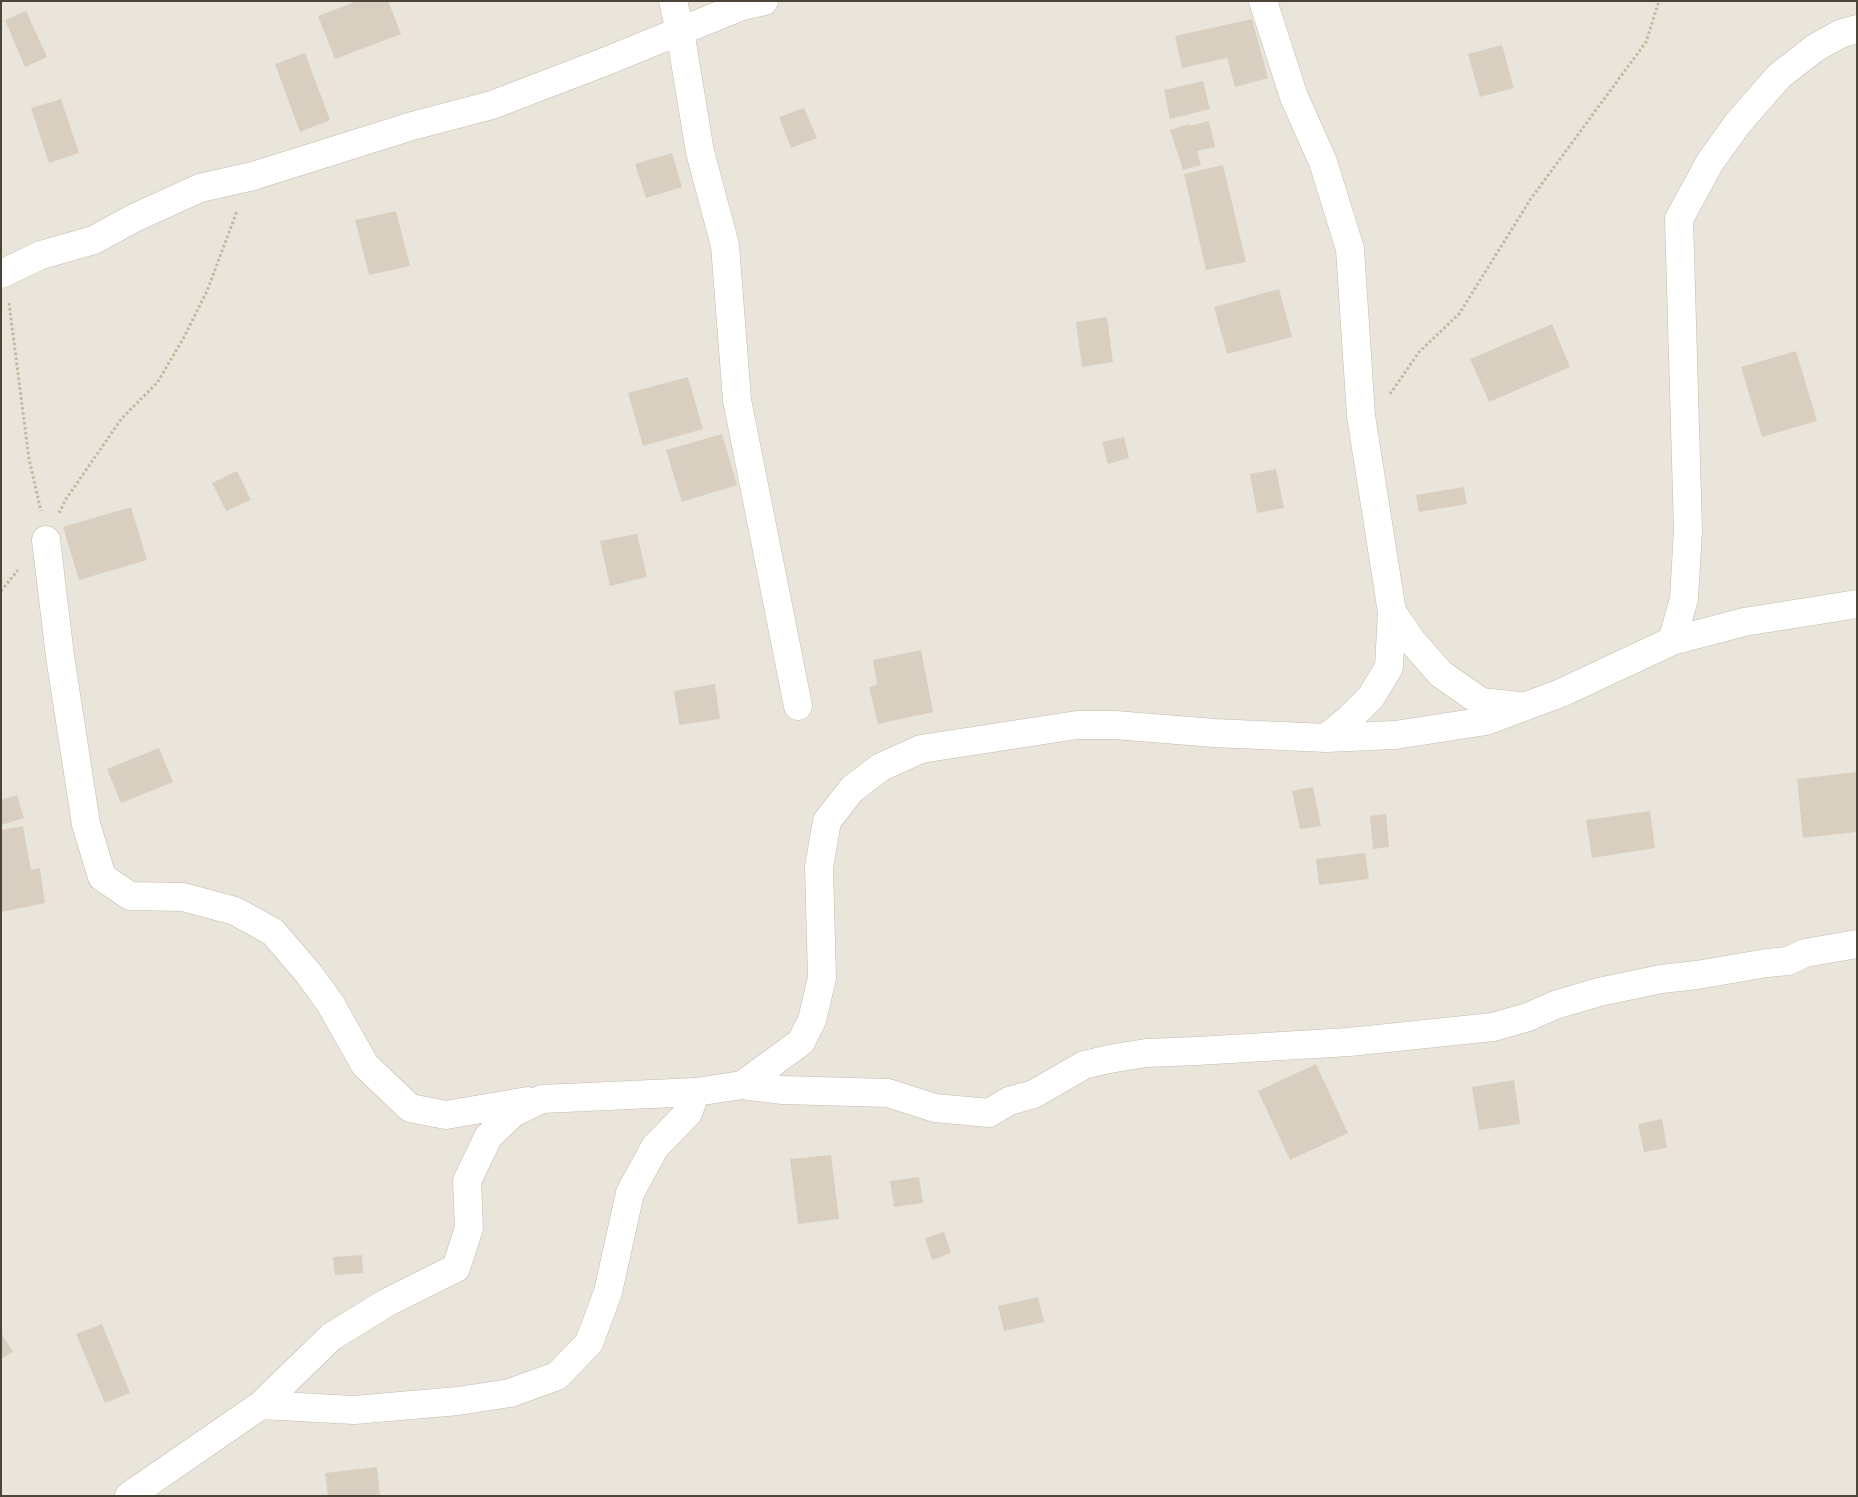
<!DOCTYPE html>
<html>
<head>
<meta charset="utf-8">
<style>
  body { margin:0 }
  #map { position:relative; width:1858px; height:1497px; overflow:hidden; background:#f6f3ec; font-family:Roboto,sans-serif }
  canvas { display:block }
  .frame { position:absolute; inset:0; border:2px solid #4b4439; pointer-events:none }
</style>
</head>
<body>
<div id="map">
<canvas width="1858" height="1497"></canvas>
<div class="frame"></div>
</div>
<script>
const ctx = document.querySelector('canvas').getContext('2d');
ctx.lineJoin = 'round';
function paint(path, color) {
  ctx.fillStyle = color;
  ctx.fill(path, 'evenodd');
}
function trace(path, color, width, dash) {
  ctx.strokeStyle = color;
  ctx.lineWidth = width;
  ctx.lineCap = dash ? 'butt' : 'round';
  ctx.setLineDash(dash || []);
  ctx.stroke(path);
}
const residential = new Path2D(`
  M 1,1 L 1857,1 L 1857,1496 L 1,1496 Z`);
const building = new Path2D(`
  M 357,1 L 388,1 L 401,34 L 335,59 L 318,16 Z
  M 26,11 L 47,57 L 25,67 L 5,20 Z
  M 1252,19 L 1268,78 L 1235,87 L 1227,58 L 1182,68 L 1175,36 Z
  M 1502,45 L 1514,88 L 1480,97 L 1468,54 Z
  M 305,53 L 330,120 L 300,132 L 275,64 Z
  M 1203,81 L 1210,109 L 1170,119 L 1164,90 Z
  M 61,99 L 79,153 L 49,163 L 31,108 Z
  M 804,108 L 817,138 L 791,148 L 779,117 Z
  M 1209,121 L 1215,147 L 1197,151 L 1201,165 L 1183,170 L 1170,130 L 1189,124 L 1189,126 Z
  M 672,153 L 682,187 L 646,198 L 635,164 Z
  M 1223,165 L 1246,262 L 1206,270 L 1184,174 Z
  M 396,211 L 410,266 L 369,275 L 355,220 Z
  M 1279,289 L 1292,337 L 1227,354 L 1214,307 Z
  M 1107,317 L 1113,362 L 1082,367 L 1076,322 Z
  M 1552,324 L 1570,367 L 1489,402 L 1470,359 Z
  M 1796,351 L 1817,421 L 1762,437 L 1741,367 Z
  M 688,377 L 703,429 L 643,446 L 628,393 Z
  M 722,434 L 737,485 L 682,502 L 666,450 Z
  M 1124,437 L 1129,458 L 1108,464 L 1102,442 Z
  M 1276,469 L 1284,508 L 1257,513 L 1250,474 Z
  M 237,471 L 251,500 L 226,511 L 212,483 Z
  M 1464,487 L 1467,504 L 1419,512 L 1416,495 Z
  M 131,507 L 147,560 L 79,580 L 63,527 Z
  M 637,534 L 647,577 L 610,586 L 600,541 Z
  M 921,650 L 933,712 L 878,724 L 869,687 L 877,685 L 873,660 Z
  M 715,684 L 720,719 L 679,725 L 674,691 Z
  M 159,748 L 173,782 L 121,803 L 107,769 Z
  M 1857,772 L 1857,832 L 1803,838 L 1797,779 Z
  M 1313,787 L 1321,826 L 1300,829 L 1292,791 Z
  M 17,795 L 24,818 L 1,825 L 1,800 Z
  M 1650,811 L 1655,848 L 1592,858 L 1586,820 Z
  M 1386,814 L 1389,847 L 1373,849 L 1370,816 Z
  M 23,826 L 31,870 L 40,868 L 45,903 L 1,912 L 1,830 Z
  M 1365,853 L 1369,879 L 1319,885 L 1316,859 Z
  M 1316,1064 L 1348,1133 L 1290,1160 L 1258,1091 Z
  M 1514,1080 L 1520,1124 L 1479,1130 L 1472,1087 Z
  M 1662,1119 L 1667,1148 L 1644,1152 L 1638,1124 Z
  M 831,1155 L 839,1219 L 798,1224 L 790,1159 Z
  M 919,1177 L 923,1203 L 894,1207 L 890,1181 Z
  M 944,1232 L 951,1253 L 932,1260 L 925,1238 Z
  M 362,1255 L 363,1273 L 335,1275 L 333,1257 Z
  M 1038,1297 L 1044,1322 L 1004,1331 L 998,1306 Z
  M 102,1324 L 130,1393 L 105,1403 L 76,1334 Z
  M 1,1333 L 13,1352 L 1,1359 Z
  M 377,1467 L 380,1496 L 328,1496 L 325,1473 Z`);
const path = new Path2D(`
  M 9,303 L 29,459 L 41,511
  M 1390,394 L 1419,352 L 1459,314 L 1530,200 L 1646,42 L 1659,1
  M 59,513 L 66,499 L 122,418 L 157,383 L 183,339 L 207,291 L 237,211
  M 1,591 L 18,570`);
const minor = new Path2D(`
  M 673,1 L 680,31 L 700,152 L 725,245 L 737,400 L 798,706
  M 1263,1 L 1294,97 L 1323,162 L 1350,249 L 1361,416 L 1392,612 L 1389,667 L 1371,697 L 1350,718 L 1326,738
  M 1,274 L 41,255 L 94,240 L 134,218 L 200,188 L 253,176 L 412,126 L 492,105 L 604,62 L 742,6 L 764,1
  M 46,540 L 60,656 L 86,824 L 102,877 L 130,896 L 183,897 L 235,911 L 273,932 L 309,974 L 330,1003 L 365,1065 L 410,1108 L 446,1115 L 528,1101
  M 1392,612 L 1412,641 L 1441,674 L 1481,702 L 1519,706
  M 1672,641 L 1684,599 L 1688,530 L 1679,219 L 1710,162 L 1738,123 L 1779,76 L 1815,48 L 1840,34 L 1857,29
  M 742,1085 L 783,1090 L 888,1093 L 935,1108 L 989,1113 L 1009,1101 L 1034,1094 L 1084,1065 L 1109,1059 L 1146,1053 L 1197,1051 L 1349,1042 L 1493,1027 L 1528,1017 L 1555,1005 L 1599,992 L 1661,979 L 1697,975 L 1767,963 L 1788,961 L 1805,953 L 1857,944
  M 696,1092 L 688,1113 L 655,1147 L 630,1193 L 608,1292 L 589,1343 L 557,1376 L 510,1393 L 458,1401 L 354,1410 L 261,1405 L 331,1337 L 386,1303 L 456,1268 L 469,1228 L 467,1181 L 488,1137 L 513,1113 L 542,1099 L 696,1092 L 742,1085 L 801,1042 L 812,1020 L 822,978 L 819,867 L 827,821 L 852,789 L 881,767 L 921,749 L 1077,725 L 1115,725 L 1214,733 L 1326,738 L 1395,735 L 1486,721 L 1561,693 L 1672,641 L 1744,622 L 1857,604
  M 129,1496 L 261,1405`);
paint(residential, '#eae5da');
paint(building, '#d8cfc1');
trace(minor, '#c2bbae', 29);
trace(path, '#c4b79f', 3, [2.5, 2.5]);
trace(minor, '#fff', 28);
</script>
</body>
</html>
